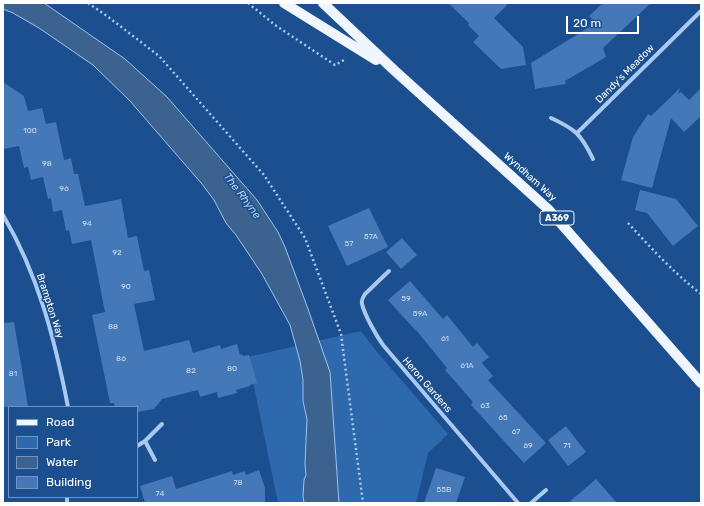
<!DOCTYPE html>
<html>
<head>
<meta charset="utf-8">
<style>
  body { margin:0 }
  #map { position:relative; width:704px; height:506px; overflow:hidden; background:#1b4f8f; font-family:Rubik,sans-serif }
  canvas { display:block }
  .frame { position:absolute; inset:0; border:4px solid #fff; pointer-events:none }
  .legend { position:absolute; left:8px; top:406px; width:130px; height:92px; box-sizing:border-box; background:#1b4f8f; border:1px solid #7695bc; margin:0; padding:5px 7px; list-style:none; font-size:12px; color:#fff }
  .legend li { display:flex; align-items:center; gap:8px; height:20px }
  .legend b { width:20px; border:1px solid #7695bc }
  .scale { position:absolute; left:566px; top:16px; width:73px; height:18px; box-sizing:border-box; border:2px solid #fff; border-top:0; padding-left:5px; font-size:12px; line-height:14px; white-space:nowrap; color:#fff; -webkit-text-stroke:3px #1b4f8f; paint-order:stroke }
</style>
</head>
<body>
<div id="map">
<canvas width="704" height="506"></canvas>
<div class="frame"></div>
<ul class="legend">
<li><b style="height:5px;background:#f0f6ff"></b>Road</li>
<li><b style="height:11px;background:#2e69ad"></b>Park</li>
<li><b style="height:11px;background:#3c6290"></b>Water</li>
<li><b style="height:11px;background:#4478b7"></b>Building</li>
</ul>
<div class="scale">20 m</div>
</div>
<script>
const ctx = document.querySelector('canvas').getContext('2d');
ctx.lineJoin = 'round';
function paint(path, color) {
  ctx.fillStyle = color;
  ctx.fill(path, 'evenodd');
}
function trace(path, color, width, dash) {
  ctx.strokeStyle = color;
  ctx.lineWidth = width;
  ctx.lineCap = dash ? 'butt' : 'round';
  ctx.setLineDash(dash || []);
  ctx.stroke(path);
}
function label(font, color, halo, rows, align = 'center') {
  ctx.font = font + ' Rubik,sans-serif';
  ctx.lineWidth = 3;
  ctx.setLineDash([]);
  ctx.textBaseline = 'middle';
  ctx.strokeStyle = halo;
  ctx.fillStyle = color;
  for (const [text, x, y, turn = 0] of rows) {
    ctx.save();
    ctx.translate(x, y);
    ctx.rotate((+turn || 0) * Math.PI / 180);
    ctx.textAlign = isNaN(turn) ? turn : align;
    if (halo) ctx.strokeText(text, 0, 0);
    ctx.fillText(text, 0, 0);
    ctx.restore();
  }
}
const green = new Path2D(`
  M 361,331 L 377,352 L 448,434 L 428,453 L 416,503 L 278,503 L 248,357 Z`);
const water = new Path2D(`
  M 3,3 L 44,3 L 125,59 L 167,97 L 257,200 L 278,232 L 285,247 L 308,309 L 330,372 L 339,503 L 304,503 L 303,496 L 304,480 L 306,475 L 305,464 L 307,419 L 303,401 L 303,380 L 300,361 L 290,325 L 262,274 L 236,235 L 226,223 L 214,200 L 202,184 L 130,101 L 93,65 L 39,28 L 13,13 L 3,9 Z`);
const building = new Path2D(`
  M 448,3 L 509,3 L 494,18 L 523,47 L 526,65 L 501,69 L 473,42 L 479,36 L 468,25 L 469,23 Z
  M 603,3 L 651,3 L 603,48 L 606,57 L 565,81 L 566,84 L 535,89 L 531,63 L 596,23 L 589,16 Z
  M 3,82 L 24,96 L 28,111 L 42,108 L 46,124 L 56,122 L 64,160 L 71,158 L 74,174 L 78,174 L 85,206 L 121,199 L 128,238 L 137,236 L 144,271 L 149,270 L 155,300 L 134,304 L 144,351 L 189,340 L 193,353 L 220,345 L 221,349 L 237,344 L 240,355 L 242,354 L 243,356 L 249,355 L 257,383 L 250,385 L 250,386 L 236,390 L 237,393 L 218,398 L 217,392 L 200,397 L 198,390 L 162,399 L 154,409 L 137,412 L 137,407 L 115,407 L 114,403 L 110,403 L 92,315 L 105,312 L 91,240 L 72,244 L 69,230 L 66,231 L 62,210 L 53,212 L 51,198 L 48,199 L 43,177 L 31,180 L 28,167 L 24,168 L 19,146 L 3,149 Z
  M 680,88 L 678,94 L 681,92 L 689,100 L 701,88 L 701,116 L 684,132 L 671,118 L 652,188 L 621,180 L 633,137 L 648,114 L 651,116 Z
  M 640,190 L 676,199 L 698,226 L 673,246 L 647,213 L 635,210 Z
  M 369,208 L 388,247 L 347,266 L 328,226 Z
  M 402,238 L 417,255 L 401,269 L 386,252 Z
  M 410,281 L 443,319 L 447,315 L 473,347 L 477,343 L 489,357 L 482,363 L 493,376 L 488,380 L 546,443 L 524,463 L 471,405 L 473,402 L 445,370 L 447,368 L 416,330 L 416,331 L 388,300 Z
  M 14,322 L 25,388 L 28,407 L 3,407 L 3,323 Z
  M 566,426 L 586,452 L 568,466 L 548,440 Z
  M 436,468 L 465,477 L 456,503 L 424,503 Z
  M 259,470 L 265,488 L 265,503 L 145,503 L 140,486 L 172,476 L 176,489 L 232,471 L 233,475 L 245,471 L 246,475 Z
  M 596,479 L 617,503 L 568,503 Z`);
const path = new Path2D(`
  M 88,3 L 107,16 L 159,56 L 264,175 L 305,238 L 341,334 L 363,503
  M 248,3 L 275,25 L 335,65 L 344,60
  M 628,223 C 651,248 674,273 701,294`);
const street = new Path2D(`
  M 551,118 C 575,129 581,134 593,159
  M 577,133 L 701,11
  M 3,215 C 38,274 55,340 68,407
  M 389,271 L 365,294 C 363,297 361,300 362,304 C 365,316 376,335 383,345 L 518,503
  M 145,441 L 155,460
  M 137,446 L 145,441 L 162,424
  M 67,503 L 67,497
  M 531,503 L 546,490`);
const primary = new Path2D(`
  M 284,3 L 376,60
  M 323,3 L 395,71 L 549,210 L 701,383`);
const numberNames = [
  ["100",30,131],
  ["98",47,164],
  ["96",64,189],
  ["94",87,224],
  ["57A",371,237],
  ["57",349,244],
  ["92",117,253],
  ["90",126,287],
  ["59",406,299],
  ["59A",420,314],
  ["88",113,327],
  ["61",445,339],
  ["86",121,359],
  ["61A",467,366],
  ["80",232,369],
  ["82",191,371],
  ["81",13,374],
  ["63",485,406],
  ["65",503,418],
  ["67",516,432],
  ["69",528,446],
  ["71",567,446],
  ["78",238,483],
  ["55B",444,490],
  ["74",160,494]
];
const shields = [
  [557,218,34]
];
const shieldNames = [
  ["A369",557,218]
];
const streetNames = [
  ["Dandy's Meadow",625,74,-45],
  ["Wyndham Way",530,177,42],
  ["Brampton Way",50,306,72],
  ["Heron Gardens",427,385,49]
];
const waterNames = [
  ["The Rhyne",242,196,53]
];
paint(green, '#2e69ad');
paint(water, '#3c6290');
trace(water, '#9cc4f0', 1);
paint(building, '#4478b7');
trace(path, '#a9c9ee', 2.5, [2, 3]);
trace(street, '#a9c9ee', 4);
trace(primary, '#f0f6ff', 10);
label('8px', '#d0dded', null, numberNames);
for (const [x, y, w] of shields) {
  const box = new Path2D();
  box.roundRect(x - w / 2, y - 7, w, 14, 3);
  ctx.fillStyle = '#1b4f8f';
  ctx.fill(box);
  trace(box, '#fff', 1);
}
label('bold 9px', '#fff', null, shieldNames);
label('10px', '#fff', '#1b4f8f', streetNames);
label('italic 11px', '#b5d3f5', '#1b4f8f', waterNames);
</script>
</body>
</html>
